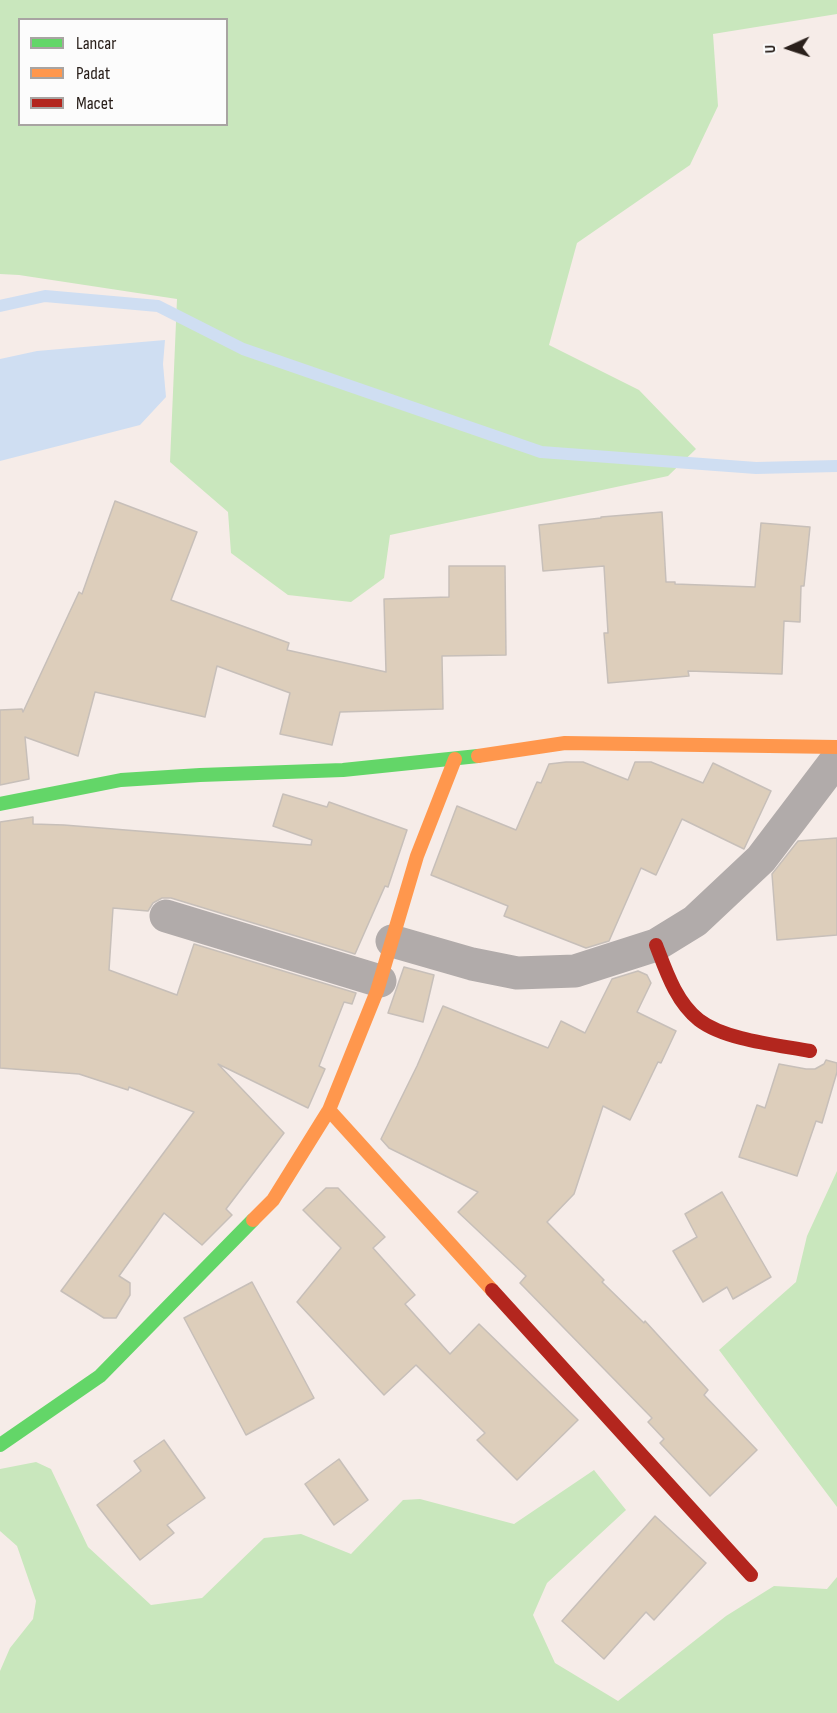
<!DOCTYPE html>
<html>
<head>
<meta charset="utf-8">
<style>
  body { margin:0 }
  #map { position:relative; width:837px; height:1713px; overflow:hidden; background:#f6ece8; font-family:"Sofia Sans Condensed",sans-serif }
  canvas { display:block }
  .legend { position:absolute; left:18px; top:18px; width:210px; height:108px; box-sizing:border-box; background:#fcfcfc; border:2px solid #a8a4a2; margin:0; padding:8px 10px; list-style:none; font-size:18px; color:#2a201b }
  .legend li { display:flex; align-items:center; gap:12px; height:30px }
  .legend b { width:30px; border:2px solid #a8a4a2 }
  .north { position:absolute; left:759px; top:18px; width:60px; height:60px; -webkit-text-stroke:4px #fcfcfc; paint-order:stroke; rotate:267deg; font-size:16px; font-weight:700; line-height:24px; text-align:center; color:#2a201b }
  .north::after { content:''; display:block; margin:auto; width:21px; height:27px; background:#2a201b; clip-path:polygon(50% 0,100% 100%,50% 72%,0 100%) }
</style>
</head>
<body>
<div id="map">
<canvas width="837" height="1713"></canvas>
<ul class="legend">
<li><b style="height:8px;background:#63d668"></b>Lancar</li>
<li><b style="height:8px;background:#ff974d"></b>Padat</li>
<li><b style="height:8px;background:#b3261e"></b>Macet</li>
</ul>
<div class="north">U</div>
</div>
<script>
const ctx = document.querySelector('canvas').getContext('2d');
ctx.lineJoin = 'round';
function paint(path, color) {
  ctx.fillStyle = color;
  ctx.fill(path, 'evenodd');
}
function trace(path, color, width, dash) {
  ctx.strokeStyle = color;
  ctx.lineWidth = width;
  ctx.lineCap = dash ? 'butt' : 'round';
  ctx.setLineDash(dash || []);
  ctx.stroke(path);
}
const green = new Path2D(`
  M 0,0 L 837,0 L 837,14 L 713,34 L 718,106 L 690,165 L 577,243 L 549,345 L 639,390 L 696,449 L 668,476 L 390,535 L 384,578 L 351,602 L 288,595 L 231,553 L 228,512 L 170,462 L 177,299 L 19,275 L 0,274 ZM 20,20 L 226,20 L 226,124 L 20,124 Z
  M 837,1171 L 837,1507 L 719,1350 L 796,1282 L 807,1236 Z
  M 36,1462 L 51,1469 L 88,1547 L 151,1605 L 202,1598 L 264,1538 L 301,1534 L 351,1554 L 403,1500 L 420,1499 L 514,1524 L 594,1470 L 626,1510 L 547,1583 L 533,1615 L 555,1663 L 618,1701 L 726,1616 L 774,1586 L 827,1589 L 837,1577 L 837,1713 L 0,1713 L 0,1671 L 10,1648 L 33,1619 L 36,1601 L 17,1546 L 0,1531 L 0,1469 Z`);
const water = new Path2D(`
  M 165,340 L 163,364 L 166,397 L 140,425 L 0,461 L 0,359 L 37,351 Z`);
const stream = new Path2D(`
  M 0,306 L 45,296 L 158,306 L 243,349 L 541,452 L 756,468 L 837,466`);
const building = new Path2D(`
  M 115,501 L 197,532 L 171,600 L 289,643 L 287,650 L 386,672 L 384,599 L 449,597 L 449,566 L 505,566 L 506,655 L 442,656 L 443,709 L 340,712 L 332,745 L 280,734 L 290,693 L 217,666 L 205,717 L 95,692 L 78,756 L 25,737 L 29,779 L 0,785 L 0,710 L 22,709 L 23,712 L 79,592 L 82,594 Z
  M 662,512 L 666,582 L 675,582 L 675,584 L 755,587 L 761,523 L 810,527 L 804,586 L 801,586 L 800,622 L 784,621 L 782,674 L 688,671 L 689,676 L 608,683 L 604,633 L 608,633 L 604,566 L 543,571 L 539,525 L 601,518 L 601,517 Z
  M 566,762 L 583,762 L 628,780 L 635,762 L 651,762 L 703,783 L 713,763 L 771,791 L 744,849 L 682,819 L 656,875 L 641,868 L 609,941 L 586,948 L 504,916 L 508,906 L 431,875 L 457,806 L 516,830 L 537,782 L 541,783 L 549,764 Z
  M 283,794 L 327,807 L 329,802 L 407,830 L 388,887 L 385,886 L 355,954 L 171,898 L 162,898 L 153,903 L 148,911 L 113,908 L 109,970 L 177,995 L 194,944 L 356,993 L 352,1004 L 344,1002 L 319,1066 L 325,1069 L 308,1108 L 218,1064 L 284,1133 L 226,1209 L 232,1215 L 202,1245 L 164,1213 L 119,1276 L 130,1283 L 130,1295 L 116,1318 L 104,1318 L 61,1291 L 194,1112 L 129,1087 L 128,1090 L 79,1074 L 0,1068 L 0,822 L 33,817 L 33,824 L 64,825 L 311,845 L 312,840 L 273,826 Z
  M 837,838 L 837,935 L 777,940 L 772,874 L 798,841 Z
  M 404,967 L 434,975 L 423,1022 L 388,1013 Z
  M 638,971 L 647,975 L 651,983 L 637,1012 L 676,1031 L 661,1063 L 658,1062 L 630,1120 L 603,1106 L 574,1194 L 547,1222 L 604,1280 L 602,1282 L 644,1323 L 645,1321 L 708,1390 L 704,1395 L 757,1450 L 710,1496 L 660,1443 L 664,1439 L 648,1422 L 652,1418 L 520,1283 L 526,1276 L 458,1212 L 478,1192 L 389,1148 L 381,1139 L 417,1066 L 443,1006 L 548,1048 L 561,1021 L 585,1033 L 612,979 Z
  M 826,1060 L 837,1063 L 837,1072 L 822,1123 L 816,1121 L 797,1176 L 739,1157 L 757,1105 L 765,1108 L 779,1064 L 806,1069 L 815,1069 L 824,1064 Z
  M 326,1188 L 338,1188 L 385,1237 L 373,1248 L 415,1295 L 405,1304 L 450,1354 L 479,1324 L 578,1420 L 517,1480 L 477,1440 L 485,1433 L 416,1365 L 384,1395 L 297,1302 L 341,1248 L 303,1210 Z
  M 722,1192 L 771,1277 L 733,1299 L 727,1287 L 703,1302 L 673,1251 L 697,1237 L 685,1214 Z
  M 252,1282 L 314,1398 L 246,1435 L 184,1318 Z
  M 164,1440 L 205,1498 L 167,1525 L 174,1533 L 140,1560 L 97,1505 L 141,1471 L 134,1461 Z
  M 339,1459 L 368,1500 L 334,1525 L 305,1484 Z
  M 655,1516 L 706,1563 L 654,1620 L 646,1612 L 604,1659 L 562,1621 Z`);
const street = new Path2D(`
  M 166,916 L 380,981
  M 392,941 L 472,964 L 517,973 L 575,971 L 656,945 L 695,921 L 761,859 L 837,759`);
const fast = new Path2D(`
  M 0,804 L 121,780 L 200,775 L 343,770 L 478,756
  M 0,1445 L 100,1376 L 253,1220`);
const slow = new Path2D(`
  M 478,756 L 565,743 L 837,747
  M 329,1110 L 492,1290
  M 253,1220 L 273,1200 L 329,1110 L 377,991 L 417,856 L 455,759`);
const jam = new Path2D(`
  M 656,945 C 666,971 676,1002 699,1020 C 725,1040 778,1045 810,1051
  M 492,1290 L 751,1575`);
paint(green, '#c9e7bd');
paint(water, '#cfdef2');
trace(stream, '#cfdef2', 12);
paint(building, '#ddcebb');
trace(building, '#c7bfb9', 1.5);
trace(street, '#b1abaa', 33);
trace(fast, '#63d668', 14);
trace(slow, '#ff974d', 14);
trace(jam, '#b3261e', 14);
</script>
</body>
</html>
